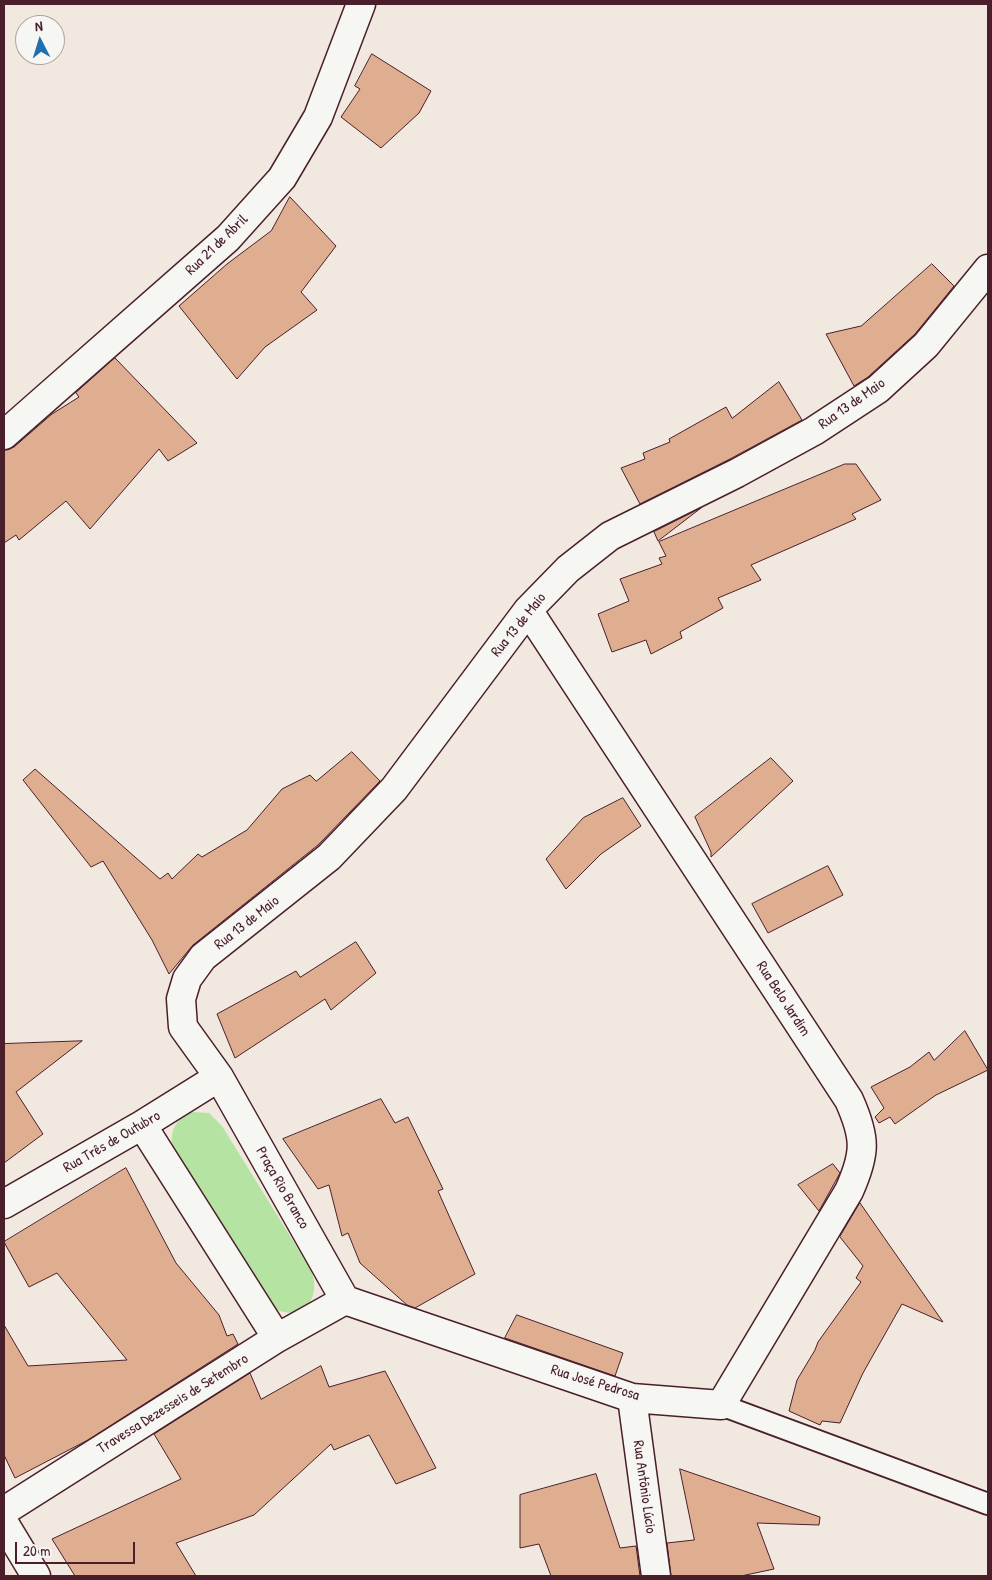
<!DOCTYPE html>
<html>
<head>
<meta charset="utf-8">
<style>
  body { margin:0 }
  #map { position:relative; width:992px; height:1580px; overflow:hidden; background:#f1e8df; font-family:"Patrick Hand",sans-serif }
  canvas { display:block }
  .frame { position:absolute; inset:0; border:5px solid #4a1f2b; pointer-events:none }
  .north { position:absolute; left:15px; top:15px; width:50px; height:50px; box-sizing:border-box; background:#f6f6f2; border:1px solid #b1a0a2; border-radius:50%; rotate:355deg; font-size:14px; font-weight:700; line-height:20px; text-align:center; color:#4a1f2b }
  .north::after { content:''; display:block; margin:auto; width:18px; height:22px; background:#1f6fb2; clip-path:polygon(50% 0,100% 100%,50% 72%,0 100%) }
  .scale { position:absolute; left:15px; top:1542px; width:120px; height:22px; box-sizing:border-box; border:2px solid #4a1f2b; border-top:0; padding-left:6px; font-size:15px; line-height:18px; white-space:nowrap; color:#4a1f2b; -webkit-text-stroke:4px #f6f6f2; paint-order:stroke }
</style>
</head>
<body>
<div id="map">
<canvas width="992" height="1580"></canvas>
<div class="frame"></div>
<div class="north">N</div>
<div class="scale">20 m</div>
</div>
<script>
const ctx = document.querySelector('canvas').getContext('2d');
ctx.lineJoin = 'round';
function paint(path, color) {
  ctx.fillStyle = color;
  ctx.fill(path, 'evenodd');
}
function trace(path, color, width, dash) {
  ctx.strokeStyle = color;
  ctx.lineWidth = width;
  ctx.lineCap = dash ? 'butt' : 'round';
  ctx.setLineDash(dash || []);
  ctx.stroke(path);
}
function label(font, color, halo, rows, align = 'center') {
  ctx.font = font + ' "Patrick Hand",sans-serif';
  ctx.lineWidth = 4.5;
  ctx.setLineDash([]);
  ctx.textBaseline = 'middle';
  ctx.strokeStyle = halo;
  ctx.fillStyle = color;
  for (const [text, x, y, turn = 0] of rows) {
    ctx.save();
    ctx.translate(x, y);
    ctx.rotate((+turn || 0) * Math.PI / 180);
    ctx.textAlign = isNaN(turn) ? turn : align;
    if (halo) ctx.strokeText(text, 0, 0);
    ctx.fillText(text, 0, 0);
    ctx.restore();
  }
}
const green = new Path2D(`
  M 191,1112 L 209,1113 L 222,1126 L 311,1270 C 323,1300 300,1324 271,1307 L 174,1151 C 168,1134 174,1120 191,1112 Z`);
const building = new Path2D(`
  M 372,54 L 431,91 L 419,113 L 381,148 L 341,117 L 360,89 L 355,86 Z
  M 290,197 L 336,246 L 301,292 L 317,310 L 265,347 L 237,379 L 179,306 L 227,264 L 271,231 Z
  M 932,264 L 954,286 L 915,334 L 868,377 L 854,386 L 826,334 L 861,326 Z
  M 115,358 L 197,443 L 168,461 L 159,449 L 90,529 L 66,501 L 19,540 L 16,535 L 4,543 L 4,450 L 14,447 L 52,414 L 79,397 L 76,393 Z
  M 779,382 L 802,420 L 730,459 L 640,504 L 621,468 L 645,459 L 643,453 L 670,442 L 669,439 L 726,407 L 732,418 Z
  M 845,464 L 856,464 L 881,500 L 852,514 L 856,519 L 751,565 L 761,580 L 718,598 L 723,608 L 680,632 L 682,638 L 651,654 L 646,640 L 612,652 L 598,614 L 629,601 L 620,579 L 662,564 L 659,558 L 666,556 L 659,542 Z
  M 701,508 L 658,541 L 654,532 Z
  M 352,752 L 380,781 L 318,845 L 193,945 L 169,974 L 152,940 L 103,861 L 91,867 L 23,780 L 35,769 L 160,879 L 168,873 L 172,879 L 198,854 L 202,857 L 247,830 L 282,789 L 310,775 L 316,781 Z
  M 771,758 L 793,781 L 711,857 L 711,852 L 695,817 Z
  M 623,798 L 641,826 L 601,854 L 566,889 L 546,859 L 583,818 Z
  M 828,866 L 843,895 L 768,933 L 752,904 Z
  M 356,942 L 376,973 L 331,1010 L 325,999 L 235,1058 L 217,1014 L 296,971 L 300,977 Z
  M 965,1031 L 988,1070 L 936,1095 L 895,1124 L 890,1117 L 879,1123 L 875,1117 L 884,1108 L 871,1087 L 910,1067 L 929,1052 L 934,1060 Z
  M 82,1041 L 16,1092 L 43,1134 L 4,1163 L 4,1044 Z
  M 381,1099 L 395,1123 L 408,1117 L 443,1189 L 438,1191 L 475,1274 L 415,1308 L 407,1305 L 360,1263 L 348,1233 L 342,1236 L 329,1185 L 318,1189 L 283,1139 Z
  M 833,1164 L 840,1173 L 819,1211 L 798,1185 Z
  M 126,1168 L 176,1263 L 219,1315 L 227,1336 L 233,1334 L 238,1344 L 88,1440 L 15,1478 L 4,1455 L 4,1325 L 28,1366 L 127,1360 L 57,1273 L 29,1287 L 4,1242 Z
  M 860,1203 L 943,1322 L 902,1304 L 863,1373 L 840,1423 L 822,1421 L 820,1425 L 789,1411 L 797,1380 L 815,1350 L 818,1342 L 861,1282 L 856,1278 L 863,1266 L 840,1237 Z
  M 517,1315 L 623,1353 L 615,1376 L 505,1338 Z
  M 321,1366 L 329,1387 L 385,1371 L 436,1468 L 396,1484 L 369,1435 L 334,1450 L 331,1444 L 254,1515 L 176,1543 L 196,1576 L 75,1576 L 52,1539 L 181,1479 L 154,1434 L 250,1373 L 261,1399 Z
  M 680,1469 L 820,1517 L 819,1525 L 757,1523 L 774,1569 L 741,1576 L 671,1576 L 667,1543 L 694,1540 Z
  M 596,1474 L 620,1548 L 636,1546 L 640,1576 L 551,1576 L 539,1544 L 520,1548 L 520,1495 Z`);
const lane = new Path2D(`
  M 721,1405 L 988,1504`);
const street = new Path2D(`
  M 4,435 L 228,238 L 282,178 L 318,117 L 361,4
  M 142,1125 L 277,1338
  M 4,1204 L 142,1125 L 219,1077
  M 345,1300 L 219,1077 L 183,1027 L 181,999 L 187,979 L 203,957 L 329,857 L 394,789 L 528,610 L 568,569 L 610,536 L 737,473 L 814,431 L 878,389 L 926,345 L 988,269
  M 345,1300 L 632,1398 L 721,1405 L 849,1191 C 866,1153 866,1138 849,1100 L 528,610
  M 632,1398 L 656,1576
  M 4,1511 L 277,1338 L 345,1300`);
const secondary = new Path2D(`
  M 4,1523 L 36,1576`);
const streetNames = [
  ["Rua 21 de Abril",217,245,-44],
  ["Rua 13 de Maio",852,404,-35],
  ["Rua 13 de Maio",519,625,-51],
  ["Rua 13 de Maio",247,923,-38],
  ["Rua Belo Jardim",783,999,57],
  ["Rua Três de Outubro",112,1142,-30],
  ["Praça Rio Branco",282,1188,60],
  ["Rua José Pedrosa",595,1383,17],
  ["Travessa Dezesseis de Setembro",173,1404,-32],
  ["Rua Antônio Lúcio",644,1487,82]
];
paint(green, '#b4e3a2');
paint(building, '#dfae91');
trace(building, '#4a1f2b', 1);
trace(lane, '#4a1f2b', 24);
trace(street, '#4a1f2b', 31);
trace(secondary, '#4a1f2b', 31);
trace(lane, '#f6f6f2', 20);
trace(street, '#f6f6f2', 28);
trace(secondary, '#f6f6f2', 28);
label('15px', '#4a1f2b', '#f6f6f2', streetNames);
</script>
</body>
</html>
